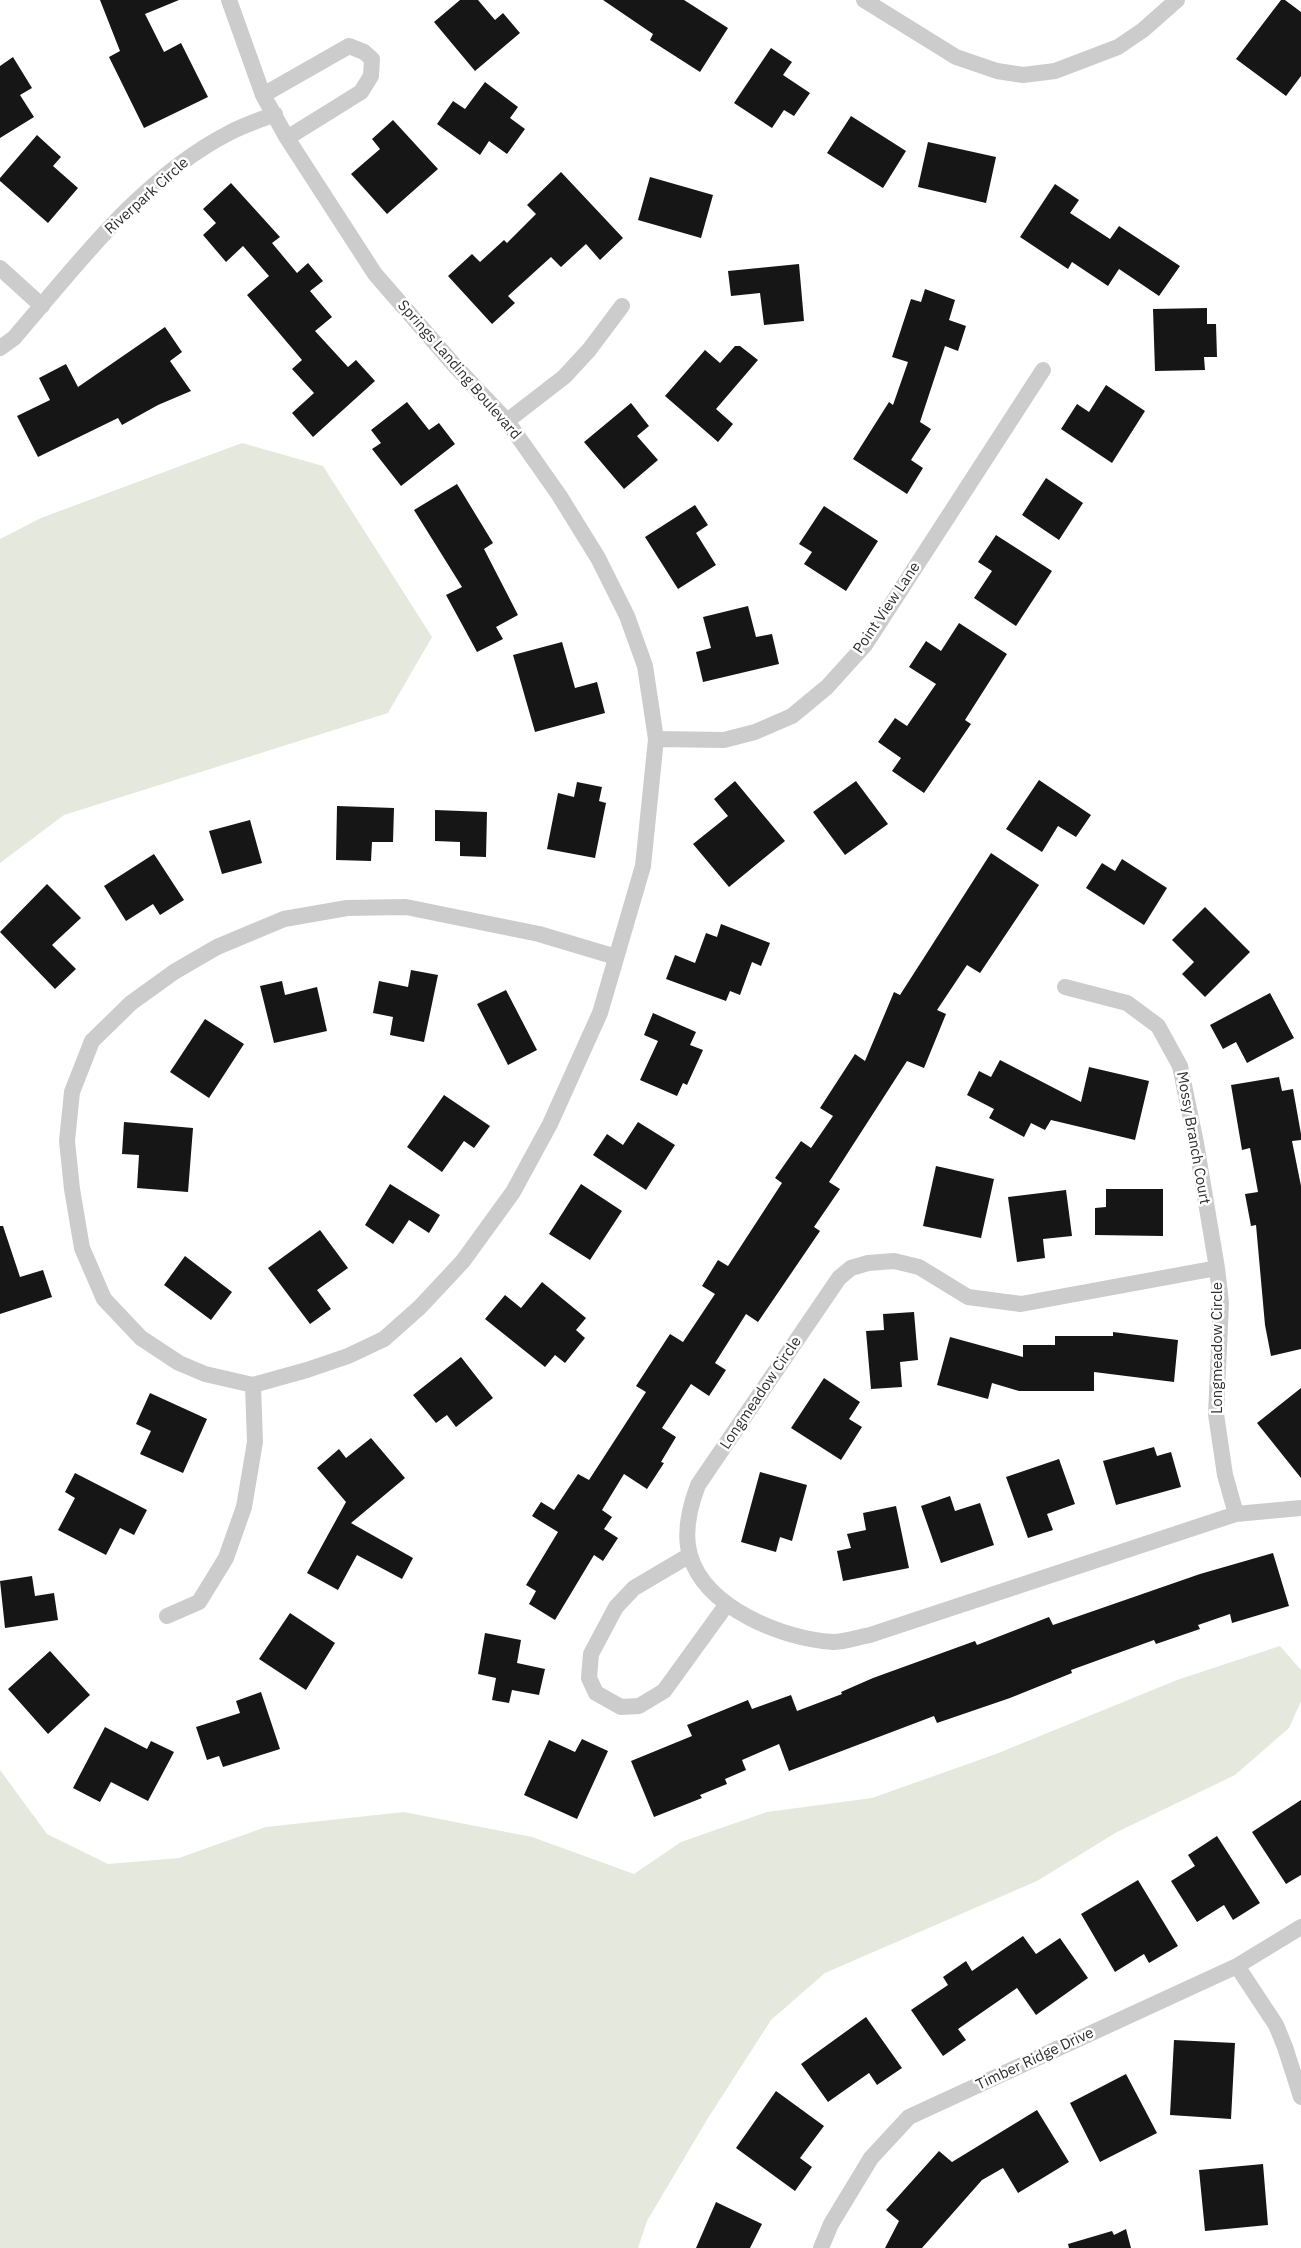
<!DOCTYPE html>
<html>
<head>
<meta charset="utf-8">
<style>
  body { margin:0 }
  canvas { display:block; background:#fff }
</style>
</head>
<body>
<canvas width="1301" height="2248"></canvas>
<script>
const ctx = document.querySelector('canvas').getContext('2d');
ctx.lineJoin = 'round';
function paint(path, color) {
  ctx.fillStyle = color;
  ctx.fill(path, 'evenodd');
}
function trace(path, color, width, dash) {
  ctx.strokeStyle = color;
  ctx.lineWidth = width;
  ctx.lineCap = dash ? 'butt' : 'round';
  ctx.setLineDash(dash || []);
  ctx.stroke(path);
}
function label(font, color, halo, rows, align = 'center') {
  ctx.font = font + ' "IBM Plex Sans",sans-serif';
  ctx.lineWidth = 5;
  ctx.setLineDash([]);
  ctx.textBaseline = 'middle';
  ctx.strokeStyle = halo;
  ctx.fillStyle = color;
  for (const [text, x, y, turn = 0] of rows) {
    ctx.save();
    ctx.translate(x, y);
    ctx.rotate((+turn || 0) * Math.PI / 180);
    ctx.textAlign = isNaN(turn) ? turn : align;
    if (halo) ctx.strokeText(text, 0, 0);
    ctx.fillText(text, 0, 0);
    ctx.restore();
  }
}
const green = new Path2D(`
  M 242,443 L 323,466 L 432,637 L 388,713 L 64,815 L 0,863 L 0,539 L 41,518 Z
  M 1280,1646 L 1301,1670 L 1301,1701 L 1289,1728 L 1235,1775 L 1117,1832 L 1037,1881 L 825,1973 L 771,2020 L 708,2118 L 647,2221 L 638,2248 L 0,2248 L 0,1770 L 47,1834 L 108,1864 L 179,1858 L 266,1827 L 404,1812 L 532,1837 L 634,1874 L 681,1842 L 767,1812 L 872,1798 L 996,1754 L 1177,1680 Z`);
const building = new Path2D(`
  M 100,0 L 179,0 L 145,14 L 164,52 L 181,43 L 208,97 L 144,128 L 109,57 L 120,51 Z
  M 460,0 L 478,0 L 495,20 L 503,13 L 520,33 L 475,71 L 434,22 Z
  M 603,0 L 684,0 L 728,28 L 700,72 L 650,40 L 653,34 Z
  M 1281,0 L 1285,0 L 1301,12 L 1301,76 L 1286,96 L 1236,59 Z
  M 771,48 L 792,62 L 783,75 L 810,93 L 794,116 L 784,110 L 772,128 L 734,103 Z
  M 13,57 L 32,88 L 20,95 L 34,117 L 0,138 L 0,66 Z
  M 485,82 L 518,107 L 510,118 L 525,129 L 507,154 L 489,141 L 480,155 L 437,124 L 453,101 L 465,109 Z
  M 851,116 L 906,151 L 883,188 L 827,153 Z
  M 393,120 L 438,169 L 387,214 L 351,174 L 380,149 L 372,139 Z
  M 37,135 L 61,157 L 53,166 L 78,188 L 48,223 L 0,181 L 0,178 Z
  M 928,142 L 996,157 L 986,203 L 918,187 Z
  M 561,172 L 623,238 L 600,260 L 586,244 L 561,267 L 551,257 L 508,296 L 515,303 L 492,324 L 448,276 L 472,254 L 480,262 L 504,240 L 507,243 L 536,214 L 527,205 Z
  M 650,177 L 713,195 L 701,238 L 638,220 Z
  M 231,183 L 280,237 L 272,243 L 297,273 L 308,263 L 323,281 L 310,291 L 332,317 L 315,331 L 348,367 L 356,360 L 375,381 L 313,437 L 292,413 L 314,393 L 292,369 L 302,360 L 247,295 L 269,276 L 243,246 L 226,262 L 203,235 L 216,223 L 203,209 Z
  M 1055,184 L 1079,200 L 1070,213 L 1110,239 L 1119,226 L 1180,266 L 1159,296 L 1119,269 L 1108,286 L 1072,262 L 1068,269 L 1020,237 Z
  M 799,264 L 804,321 L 764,325 L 760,293 L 731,296 L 728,271 Z
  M 925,289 L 955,300 L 949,320 L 966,326 L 958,351 L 945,346 L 920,422 L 931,429 L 911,460 L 923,468 L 907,494 L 853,459 L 889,402 L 893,405 L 908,362 L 892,357 L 911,299 L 921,302 Z
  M 1207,308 L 1207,324 L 1216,324 L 1217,357 L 1204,357 L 1205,370 L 1155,371 L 1153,309 Z
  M 165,327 L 182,352 L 170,361 L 191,391 L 158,405 L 122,425 L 118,418 L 38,457 L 17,416 L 50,400 L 39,378 L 66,364 L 78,387 Z
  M 735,346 L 740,346 L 758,360 L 716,409 L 733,424 L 718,442 L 665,396 L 705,350 L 720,363 Z
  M 1106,385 L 1145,411 L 1112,463 L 1061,429 L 1077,404 L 1089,412 Z
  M 407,402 L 429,430 L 439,423 L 455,444 L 401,486 L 372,449 L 381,443 L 371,430 Z
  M 631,403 L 649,426 L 637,436 L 658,460 L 624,489 L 584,442 Z
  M 1046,478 L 1083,503 L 1059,540 L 1022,515 Z
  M 457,484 L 493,543 L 484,549 L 518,615 L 496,627 L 503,639 L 477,652 L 446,595 L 462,587 L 414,510 Z
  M 695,505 L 708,525 L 696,533 L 716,565 L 678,589 L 645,537 Z
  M 824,506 L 878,541 L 846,591 L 804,564 L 812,552 L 799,544 Z
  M 996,535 L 1052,571 L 1016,626 L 974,598 L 992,571 L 978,562 Z
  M 748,606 L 756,637 L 772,634 L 779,664 L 703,682 L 696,652 L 711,648 L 703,617 Z
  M 959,623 L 1007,654 L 965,720 L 971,724 L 924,793 L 892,771 L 901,758 L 878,742 L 895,718 L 907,726 L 936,684 L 909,667 L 926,641 L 941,651 Z
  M 562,642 L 575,688 L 597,682 L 605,713 L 535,732 L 513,655 Z
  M 1039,780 L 1091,815 L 1076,837 L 1058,826 L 1042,852 L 1006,829 Z
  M 735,781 L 785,841 L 729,887 L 693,844 L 728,816 L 714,799 Z
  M 856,781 L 888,824 L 845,855 L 813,812 Z
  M 577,782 L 602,787 L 599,801 L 606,803 L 595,858 L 547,849 L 558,793 L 574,797 Z
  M 337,806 L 394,808 L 393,842 L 372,842 L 371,861 L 336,860 Z
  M 435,810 L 487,812 L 486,857 L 460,856 L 460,842 L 435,841 Z
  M 250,820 L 262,863 L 222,874 L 209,831 Z
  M 991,853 L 1039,885 L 980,973 L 967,965 L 937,1010 L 946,1014 L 924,1068 L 907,1061 L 829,1182 L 840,1189 L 814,1227 L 820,1231 L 758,1322 L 746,1314 L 715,1363 L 726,1370 L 709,1396 L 691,1384 L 662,1428 L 676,1437 L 661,1462 L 664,1463 L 647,1489 L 624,1474 L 602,1510 L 612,1517 L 604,1529 L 618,1538 L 603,1561 L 594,1555 L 555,1620 L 529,1604 L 536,1591 L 526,1585 L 558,1532 L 532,1516 L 541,1502 L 554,1510 L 578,1474 L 589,1480 L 646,1392 L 636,1386 L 670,1334 L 683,1342 L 715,1294 L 702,1286 L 718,1260 L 728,1266 L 782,1183 L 775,1178 L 801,1141 L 811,1148 L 833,1116 L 820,1108 L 855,1054 L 865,1061 L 894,992 L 900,995 Z
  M 154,854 L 184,900 L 160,915 L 153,904 L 126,921 L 104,886 Z
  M 1122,859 L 1167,888 L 1144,925 L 1086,888 L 1102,863 L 1115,871 Z
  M 47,884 L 81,918 L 52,945 L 76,969 L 55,989 L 0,932 Z
  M 1205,907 L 1250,952 L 1205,997 L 1182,974 L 1194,962 L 1172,940 Z
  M 721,924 L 770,943 L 761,966 L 752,962 L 740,995 L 730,991 L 726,1001 L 666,979 L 675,955 L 695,963 L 706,933 L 717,937 Z
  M 411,970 L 438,975 L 424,1042 L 390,1035 L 393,1017 L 373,1013 L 379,981 L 408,987 Z
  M 282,981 L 285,995 L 317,987 L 327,1031 L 274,1043 L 260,986 Z
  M 506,990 L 537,1050 L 508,1065 L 477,1004 Z
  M 1270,993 L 1294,1038 L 1247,1063 L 1236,1042 L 1223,1049 L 1210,1025 Z
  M 653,1013 L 696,1032 L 690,1045 L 703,1050 L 687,1085 L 683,1083 L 677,1096 L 640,1080 L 658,1041 L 644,1035 Z
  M 205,1019 L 244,1044 L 209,1098 L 170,1072 Z
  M 1000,1060 L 1081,1102 L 1089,1067 L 1149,1081 L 1135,1140 L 1051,1120 L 1045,1130 L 1031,1123 L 1024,1137 L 989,1118 L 994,1109 L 967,1095 L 979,1071 L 991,1077 Z
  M 1279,1077 L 1282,1091 L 1293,1089 L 1301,1134 L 1301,1140 L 1292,1141 L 1301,1186 L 1301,1349 L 1271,1356 L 1265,1325 L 1256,1225 L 1251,1226 L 1245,1194 L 1258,1192 L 1250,1148 L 1242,1150 L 1231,1085 Z
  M 444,1095 L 490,1126 L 474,1148 L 464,1141 L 442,1172 L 407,1147 Z
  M 124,1122 L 193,1128 L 188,1192 L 137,1188 L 139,1155 L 122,1154 Z
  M 638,1122 L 675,1145 L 646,1190 L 593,1155 L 607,1134 L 623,1145 Z
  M 936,1166 L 994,1179 L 981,1238 L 923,1226 Z
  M 390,1184 L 440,1215 L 429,1233 L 409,1220 L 393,1244 L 365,1225 Z
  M 581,1184 L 622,1211 L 590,1260 L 549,1234 Z
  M 1106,1189 L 1163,1189 L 1163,1236 L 1095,1235 L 1095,1208 L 1106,1207 Z
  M 1066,1190 L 1072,1236 L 1043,1239 L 1045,1258 L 1017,1262 L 1008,1197 Z
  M 0,1226 L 3,1226 L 20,1277 L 43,1270 L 52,1297 L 0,1314 Z
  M 320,1230 L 348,1268 L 317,1290 L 331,1309 L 310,1324 L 268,1268 Z
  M 185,1256 L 232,1292 L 211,1320 L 164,1285 Z
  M 542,1282 L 586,1318 L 576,1330 L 585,1338 L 565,1363 L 555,1355 L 545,1367 L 485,1319 L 505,1295 L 521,1308 Z
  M 914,1312 L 918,1360 L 900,1362 L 902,1387 L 871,1389 L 866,1331 L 884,1330 L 883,1314 Z
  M 1113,1332 L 1178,1340 L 1174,1382 L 1094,1372 L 1094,1391 L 1019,1391 L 992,1383 L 988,1399 L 937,1385 L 950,1337 L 1023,1357 L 1023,1345 L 1055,1345 L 1055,1336 L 1113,1336 Z
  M 461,1357 L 493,1398 L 456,1427 L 447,1415 L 436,1423 L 413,1395 Z
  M 824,1378 L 860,1402 L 849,1419 L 862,1427 L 841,1460 L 791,1428 Z
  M 1301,1388 L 1301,1478 L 1257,1423 Z
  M 150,1393 L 207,1419 L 183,1473 L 140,1454 L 151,1431 L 136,1424 Z
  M 371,1438 L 405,1478 L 351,1523 L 413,1558 L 402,1579 L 357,1555 L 338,1590 L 307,1573 L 346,1502 L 317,1468 L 339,1449 L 346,1458 Z
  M 1154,1447 L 1157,1456 L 1171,1452 L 1181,1487 L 1116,1505 L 1103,1461 Z
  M 1059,1459 L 1075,1504 L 1047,1514 L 1053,1530 L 1028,1538 L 1006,1477 Z
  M 760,1472 L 807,1485 L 792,1541 L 780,1537 L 776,1552 L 741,1542 Z
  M 75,1473 L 147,1510 L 134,1535 L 120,1528 L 106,1555 L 58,1530 L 75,1498 L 65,1492 Z
  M 950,1496 L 955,1511 L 980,1503 L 994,1545 L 941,1563 L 921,1506 Z
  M 896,1506 L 909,1568 L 843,1581 L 837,1551 L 851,1548 L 847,1534 L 866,1530 L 863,1513 Z
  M 1273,1553 L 1289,1606 L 1232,1623 L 1230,1614 L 1198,1625 L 1200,1629 L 1156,1644 L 1154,1640 L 1071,1670 L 1072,1673 L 1010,1698 L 937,1723 L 934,1716 L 789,1771 L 779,1744 L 742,1760 L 746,1770 L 725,1779 L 727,1784 L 700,1795 L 702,1798 L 654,1817 L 631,1761 L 692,1736 L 687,1725 L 748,1700 L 752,1709 L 791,1695 L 797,1711 L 842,1694 L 841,1692 L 873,1678 L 975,1641 L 977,1645 L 1049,1617 L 1053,1625 L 1200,1574 Z
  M 32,1576 L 35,1596 L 54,1593 L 58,1620 L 5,1628 L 0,1581 Z
  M 290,1613 L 335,1643 L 306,1690 L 259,1659 Z
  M 485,1633 L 521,1640 L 517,1663 L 545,1669 L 539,1695 L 512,1690 L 509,1703 L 492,1700 L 496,1678 L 478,1674 Z
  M 50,1651 L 90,1695 L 48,1734 L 8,1689 Z
  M 261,1692 L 280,1749 L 223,1767 L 219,1756 L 207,1760 L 196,1727 L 240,1713 L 236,1701 Z
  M 105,1727 L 147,1749 L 151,1741 L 174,1752 L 148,1801 L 111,1782 L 100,1802 L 73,1788 Z
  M 582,1739 L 608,1751 L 577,1819 L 524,1795 L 549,1740 L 575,1752 Z
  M 1301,1800 L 1301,1875 L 1286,1884 L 1252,1832 Z
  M 1217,1836 L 1260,1903 L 1233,1920 L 1224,1905 L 1197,1922 L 1171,1881 L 1195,1866 L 1188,1855 Z
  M 1138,1880 L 1178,1946 L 1149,1963 L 1144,1954 L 1115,1972 L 1081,1914 Z
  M 1023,1936 L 1036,1954 L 1060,1938 L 1088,1978 L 1036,2015 L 1017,1988 L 958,2029 L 966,2040 L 943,2056 L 911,2010 L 948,1985 L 943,1977 L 966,1961 L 972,1971 Z
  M 866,2017 L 902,2068 L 877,2085 L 869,2073 L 828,2102 L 801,2064 Z
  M 1174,2040 L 1235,2043 L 1231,2119 L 1170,2115 Z
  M 1126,2074 L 1157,2133 L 1100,2162 L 1070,2103 Z
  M 776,2091 L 824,2126 L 800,2158 L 812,2167 L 795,2191 L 736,2148 Z
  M 1037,2110 L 1069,2162 L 1018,2193 L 1003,2168 L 982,2180 L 922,2248 L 885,2248 L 899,2221 L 886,2210 L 939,2151 L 952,2162 Z
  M 1263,2164 L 1268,2225 L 1205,2231 L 1199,2170 Z
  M 716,2202 L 762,2224 L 750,2248 L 696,2248 Z
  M 1126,2229 L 1131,2248 L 1069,2248 L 1068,2244 L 1112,2231 L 1114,2235 Z`);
const street = new Path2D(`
  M 229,0 L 263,95 L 287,138 L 375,274 L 455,366 L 507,421 L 559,495 L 598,558 L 627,616 L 645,666 L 656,739 L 643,866 L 600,1013 L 550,1124 L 513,1192 L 463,1261 L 420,1307 L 384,1339 L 348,1356 L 307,1370 L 253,1385 L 205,1374 L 179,1363 L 141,1338 L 104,1299 L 82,1248 L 72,1189 L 67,1141 L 72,1092 L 92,1041 L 131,1003 L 174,972 L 217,947 L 284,919 L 347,908 L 406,907 L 539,934 L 616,957
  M 864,0 L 956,57 L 997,71 L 1023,75 L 1055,71 L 1118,47 L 1143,30 L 1177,0
  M 263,95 L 349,46 L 364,52 L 372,59 L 371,76 L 361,92 L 287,138
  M 0,268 L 42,306
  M 0,348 L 14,338 C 78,264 140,179 229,133 C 244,125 260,120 275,114
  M 507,421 L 564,377 L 589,350 L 622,306
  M 656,739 L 724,740 L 755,732 L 792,716 L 827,687 L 865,645 L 1043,370
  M 1065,987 L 1127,1003 L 1158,1026 L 1180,1066 L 1196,1143 L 1217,1268 L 1221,1303 L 1216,1414 L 1225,1475 L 1236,1514
  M 1217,1268 L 1021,1304 L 968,1297 L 919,1267 L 894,1261 L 868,1263 L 851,1268 L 839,1278 L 698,1485 C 690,1506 683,1532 690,1555 C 705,1608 783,1639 833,1642 C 844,1642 859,1637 870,1635 L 1236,1514 L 1301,1508
  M 690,1555 L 634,1588 L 616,1607 L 591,1654 L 589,1678 L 596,1693 L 621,1707 L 639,1706 L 664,1691 L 727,1604
  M 167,1616 L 199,1602 L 226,1558 L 244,1507 L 255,1442 L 253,1385
  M 1237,1966 L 1276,2025 L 1285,2047 L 1301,2097
  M 821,2248 L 831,2224 L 871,2158 L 909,2117 L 1237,1966 L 1301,1927`);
const streetNames = [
  ["Riverpark Circle",147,196,-42],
  ["Springs Landing Boulevard",459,370,49],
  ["Point View Lane",887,608,-56],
  ["Mossy Branch Court",1193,1138,80],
  ["Longmeadow Circle",1218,1348,-90],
  ["Longmeadow Circle",761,1393,-56],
  ["Timber Ridge Drive",1035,2059,-25]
];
paint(green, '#e5e8dc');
paint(building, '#161616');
trace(street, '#ccc', 16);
label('15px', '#2f2f2f', '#fff', streetNames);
</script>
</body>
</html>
